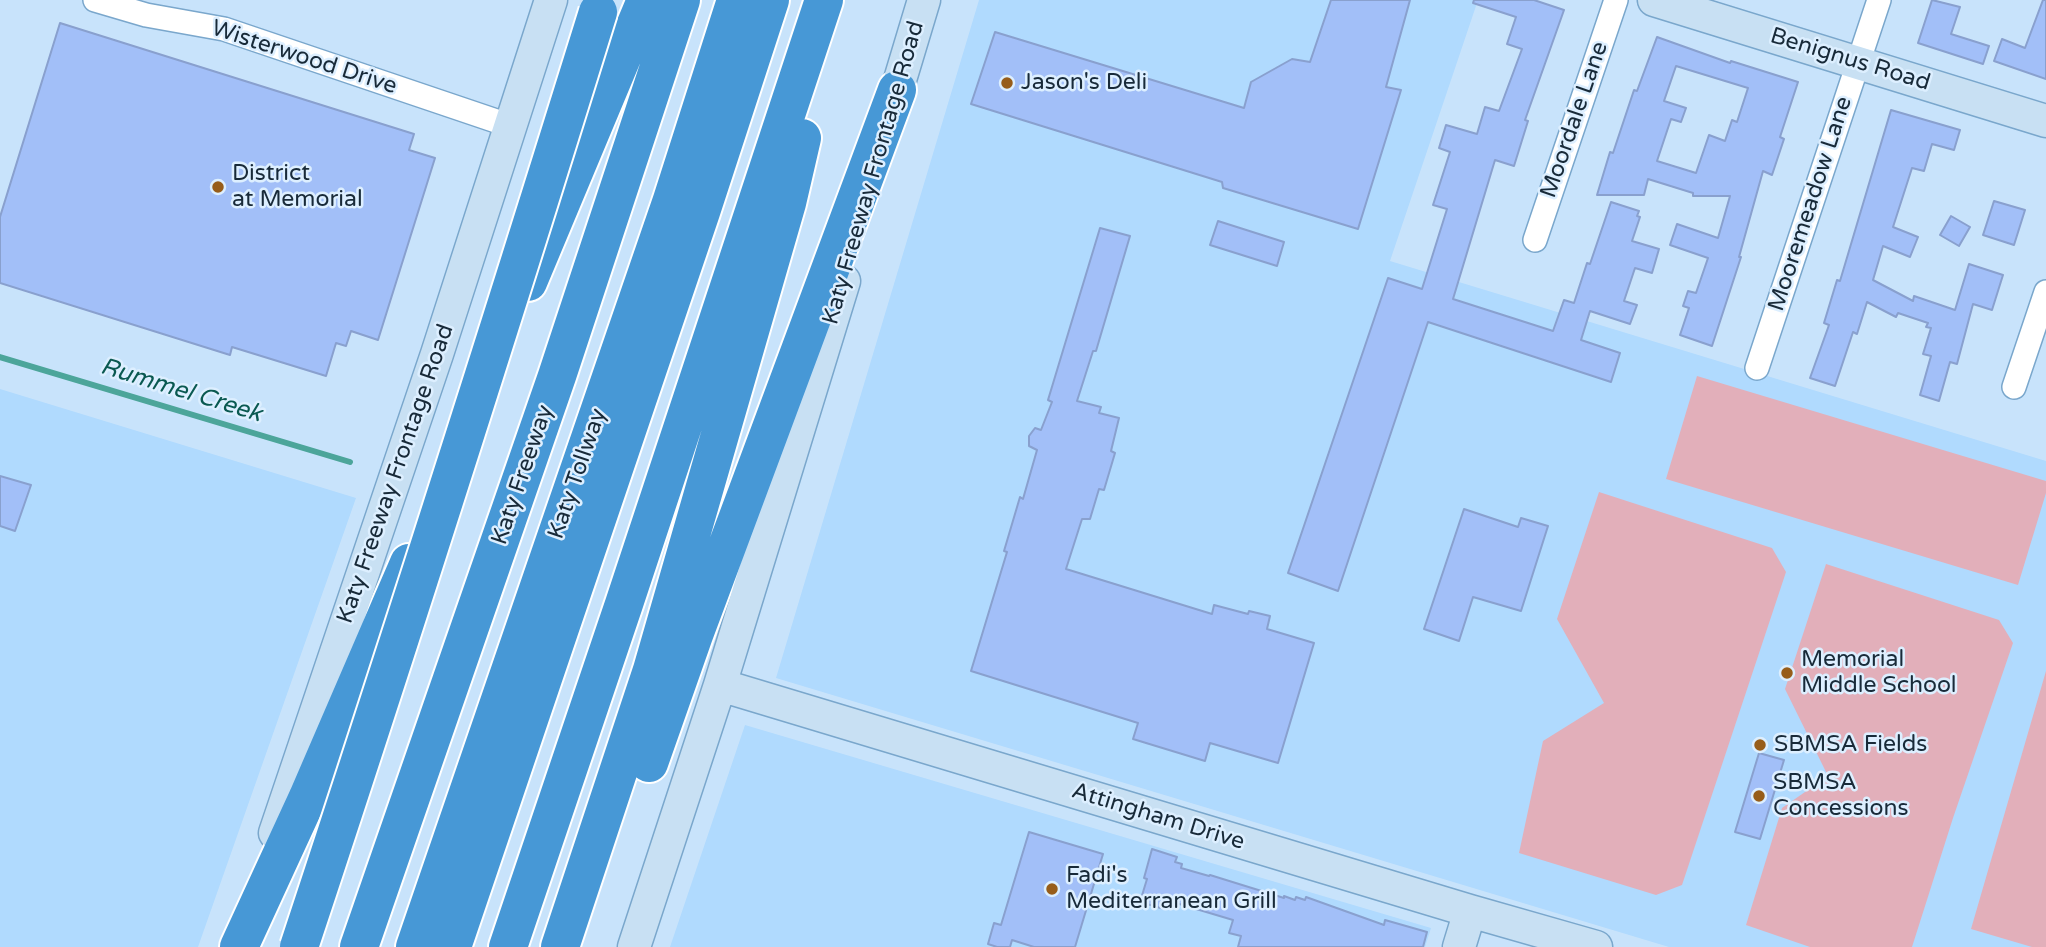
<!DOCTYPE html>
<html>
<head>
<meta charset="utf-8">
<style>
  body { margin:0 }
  canvas { display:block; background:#c8e3fb }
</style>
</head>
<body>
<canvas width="2046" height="947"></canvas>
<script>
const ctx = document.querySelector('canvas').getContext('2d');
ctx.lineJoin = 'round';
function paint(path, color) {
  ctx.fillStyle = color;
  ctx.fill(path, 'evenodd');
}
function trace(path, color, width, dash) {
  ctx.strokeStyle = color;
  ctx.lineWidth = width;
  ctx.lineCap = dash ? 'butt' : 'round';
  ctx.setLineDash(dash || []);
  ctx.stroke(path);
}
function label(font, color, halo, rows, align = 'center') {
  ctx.font = font + ' "Varela Round",sans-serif';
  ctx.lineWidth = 5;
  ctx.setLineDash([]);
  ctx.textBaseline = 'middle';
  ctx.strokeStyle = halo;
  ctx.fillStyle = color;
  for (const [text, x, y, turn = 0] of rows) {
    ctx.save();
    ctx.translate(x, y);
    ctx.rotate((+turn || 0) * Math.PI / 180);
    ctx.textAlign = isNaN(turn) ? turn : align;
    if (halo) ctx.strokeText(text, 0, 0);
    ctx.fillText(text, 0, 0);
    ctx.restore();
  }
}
const built = new Path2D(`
  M 979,0 L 1478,0 L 1390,261 L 2046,461 L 2046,947 L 1669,947 L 776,678 Z
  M 0,389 L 356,498 L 198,947 L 0,947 Z
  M 745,725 L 1431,928 L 1425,947 L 670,947 Z`);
const green = new Path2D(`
  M 1697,376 L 2046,481 L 2046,493 L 2018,585 L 1666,479 Z
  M 1599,492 L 1772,548 L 1786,572 L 1682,885 L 1656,895 L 1519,853 L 1543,741 L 1604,703 L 1557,619 Z
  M 1826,564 L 1999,620 L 2013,643 L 1953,818 L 1912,947 L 1810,947 L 1746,925 L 1782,808 L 1828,776 L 1785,689 Z
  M 2046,671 L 2046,947 L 2032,947 L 1971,929 Z`);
const stream = new Path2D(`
  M 0,357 L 350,462`);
const building = new Path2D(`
  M 1331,0 L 1410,0 L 1386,87 L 1401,90 L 1358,229 L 1223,188 L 1222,182 L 971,104 L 995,32 L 1244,108 L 1251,82 L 1292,59 L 1310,62 Z
  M 1474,0 L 1534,0 L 1564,10 L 1525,120 L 1528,121 L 1514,166 L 1495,160 L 1453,299 L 1553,331 L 1564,300 L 1574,303 L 1587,263 L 1590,264 L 1611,202 L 1639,211 L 1637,216 L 1640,217 L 1632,241 L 1659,249 L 1652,273 L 1635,268 L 1624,301 L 1637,305 L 1630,324 L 1590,311 L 1581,340 L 1620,353 L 1611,382 L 1428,322 L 1338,591 L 1288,573 L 1388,278 L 1422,289 L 1447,209 L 1433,205 L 1450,152 L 1439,148 L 1446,125 L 1477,134 L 1485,107 L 1499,111 L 1522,49 L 1507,44 L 1516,17 L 1473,3 Z
  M 1932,0 L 1960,7 L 1951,34 L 1989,46 L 1983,64 L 1918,43 Z
  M 2043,0 L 2046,0 L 2046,79 L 1994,61 L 2002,39 L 2025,48 Z
  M 60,23 L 414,134 L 409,150 L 435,158 L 378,340 L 351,331 L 346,346 L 336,343 L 326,376 L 232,347 L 230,355 L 0,283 L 0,217 Z
  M 1657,37 L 1730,63 L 1731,61 L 1798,82 L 1780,137 L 1784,139 L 1772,175 L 1763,171 L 1739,257 L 1741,257 L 1712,346 L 1680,335 L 1689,308 L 1683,306 L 1688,291 L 1696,293 L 1708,258 L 1670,245 L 1677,224 L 1718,238 L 1730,196 L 1693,196 L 1693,193 L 1648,179 L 1644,195 L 1597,195 L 1610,152 L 1613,153 L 1634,90 L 1637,91 ZM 1676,66 L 1748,88 L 1737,122 L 1732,120 L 1725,141 L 1709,135 L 1696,173 L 1657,161 L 1671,119 L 1681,122 L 1686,108 L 1664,101 Z
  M 1891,110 L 1960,130 L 1954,150 L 1932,144 L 1924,171 L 1912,168 L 1893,227 L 1918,237 L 1910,257 L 1883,246 L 1873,280 L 1913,301 L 1914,296 L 1955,310 L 1969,264 L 2003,275 L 1992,310 L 1973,304 L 1957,364 L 1950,362 L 1939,401 L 1920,395 L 1931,356 L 1923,354 L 1931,328 L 1926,327 L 1928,323 L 1898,313 L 1896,317 L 1867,302 L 1857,334 L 1853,332 L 1835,386 L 1810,378 L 1829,325 L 1824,323 L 1837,280 L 1840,281 Z
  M 1994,201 L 2025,210 L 2014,245 L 1983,235 Z
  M 1951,216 L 1970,227 L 1959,246 L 1940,235 Z
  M 1218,221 L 1284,242 L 1277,266 L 1210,245 Z
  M 1100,228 L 1130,236 L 1096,351 L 1093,351 L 1077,401 L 1101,407 L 1099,413 L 1119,418 L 1111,451 L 1115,453 L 1104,490 L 1099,489 L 1090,519 L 1082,519 L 1066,569 L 1212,614 L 1214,605 L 1248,614 L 1249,611 L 1270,616 L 1267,629 L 1314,643 L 1278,763 L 1210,743 L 1205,761 L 1133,739 L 1138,723 L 971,671 L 1007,552 L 1004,551 L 1020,497 L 1023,499 L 1037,450 L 1029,446 L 1029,436 L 1035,428 L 1041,430 L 1052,402 L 1048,400 Z
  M 0,476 L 31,485 L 15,531 L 0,526 Z
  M 1464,509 L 1518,527 L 1521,518 L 1548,526 L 1521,611 L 1473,597 L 1459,641 L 1424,629 Z
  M 1759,753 L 1784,760 L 1760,839 L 1735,832 Z
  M 1029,832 L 1103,854 L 1075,947 L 1034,947 L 1012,940 L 1010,947 L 997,947 L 988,944 L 994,923 L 1001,925 Z
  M 1152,849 L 1177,857 L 1175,862 L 1182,864 L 1181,868 L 1209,876 L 1210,875 L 1284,898 L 1284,896 L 1295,900 L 1296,897 L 1305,900 L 1306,897 L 1384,925 L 1385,920 L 1427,932 L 1423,947 L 1238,947 L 1241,936 L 1229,933 L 1233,920 L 1166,900 L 1164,909 L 1140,902 L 1147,879 L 1144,878 Z`);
const street = new Path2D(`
  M 95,0 L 146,15 L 224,29 L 511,126
  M 1535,240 L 1616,0
  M 1757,368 L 1879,0
  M 2014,387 L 2046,292`);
const secondary = new Path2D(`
  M 1654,0 L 2046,121
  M 890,113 L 924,0
  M 720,685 L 1470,911 L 1596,947
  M 275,833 L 437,354 L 551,0
  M 634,947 L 720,685 L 844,281
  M 1459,947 L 1470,911`);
const highway = new Path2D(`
  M 528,282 L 646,0
  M 649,763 L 694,635 L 897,90
  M 239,947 L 308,797 L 409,563
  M 359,947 L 557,376 L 681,0
  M 415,947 L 672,200 L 736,0
  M 452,947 L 701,212 L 770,0
  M 508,947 L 624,604 L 824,0
  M 560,947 L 652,670 L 787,203 L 802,138`);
const highwayBridge = new Path2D(`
  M 299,947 C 402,636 501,324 598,12`);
const markers = [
  [1007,83,7,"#975d1a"],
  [218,187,7,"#975d1a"],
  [1787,673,7,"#975d1a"],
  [1760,745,7,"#975d1a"],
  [1759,796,7,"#975d1a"],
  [1052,889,7,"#975d1a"]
];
const streetNames = [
  ["Wisterwood Drive",304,58,18],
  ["Benignus Road",1850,60,17],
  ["Moordale Lane",1575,120,-71],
  ["Katy Freeway Frontage Road",874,173,-74],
  ["Mooremeadow Lane",1811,204,-72],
  ["Katy Freeway Frontage Road",396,474,-71],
  ["Katy Tollway",578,474,-71],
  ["Katy Freeway",523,475,-71],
  ["Attingham Drive",1158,817,17]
];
const poiNames = [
  ["Jason's Deli",1021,83],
  ["District",232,174],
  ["at Memorial",232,200],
  ["Memorial",1801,660],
  ["Middle School",1801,686],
  ["SBMSA Fields",1774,745],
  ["SBMSA",1773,783],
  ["Concessions",1773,809],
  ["Fadi's",1066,876],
  ["Mediterranean Grill",1066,902]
];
const waterNames = [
  ["Rummel Creek",181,391,17]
];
paint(built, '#b0dafe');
paint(green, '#e2afba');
trace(stream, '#4ca59a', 6);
paint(building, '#a2bff8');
trace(building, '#89a0ce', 2);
trace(street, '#7aa7cc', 26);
trace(secondary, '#7aa7cc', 35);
trace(highway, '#fff', 42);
trace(street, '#fff', 23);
trace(secondary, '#c8e0f3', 32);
trace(highway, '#4798d6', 38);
trace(highwayBridge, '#fff', 42, []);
trace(highwayBridge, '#4798d6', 38);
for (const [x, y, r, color] of markers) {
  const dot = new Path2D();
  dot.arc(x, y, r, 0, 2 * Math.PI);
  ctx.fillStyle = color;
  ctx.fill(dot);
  trace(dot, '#ddefff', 2.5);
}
label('23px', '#182a39', '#ddefff', streetNames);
label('23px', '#182a39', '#ddefff', poiNames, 'left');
label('italic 24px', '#0a5951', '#ddefff', waterNames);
</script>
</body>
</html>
